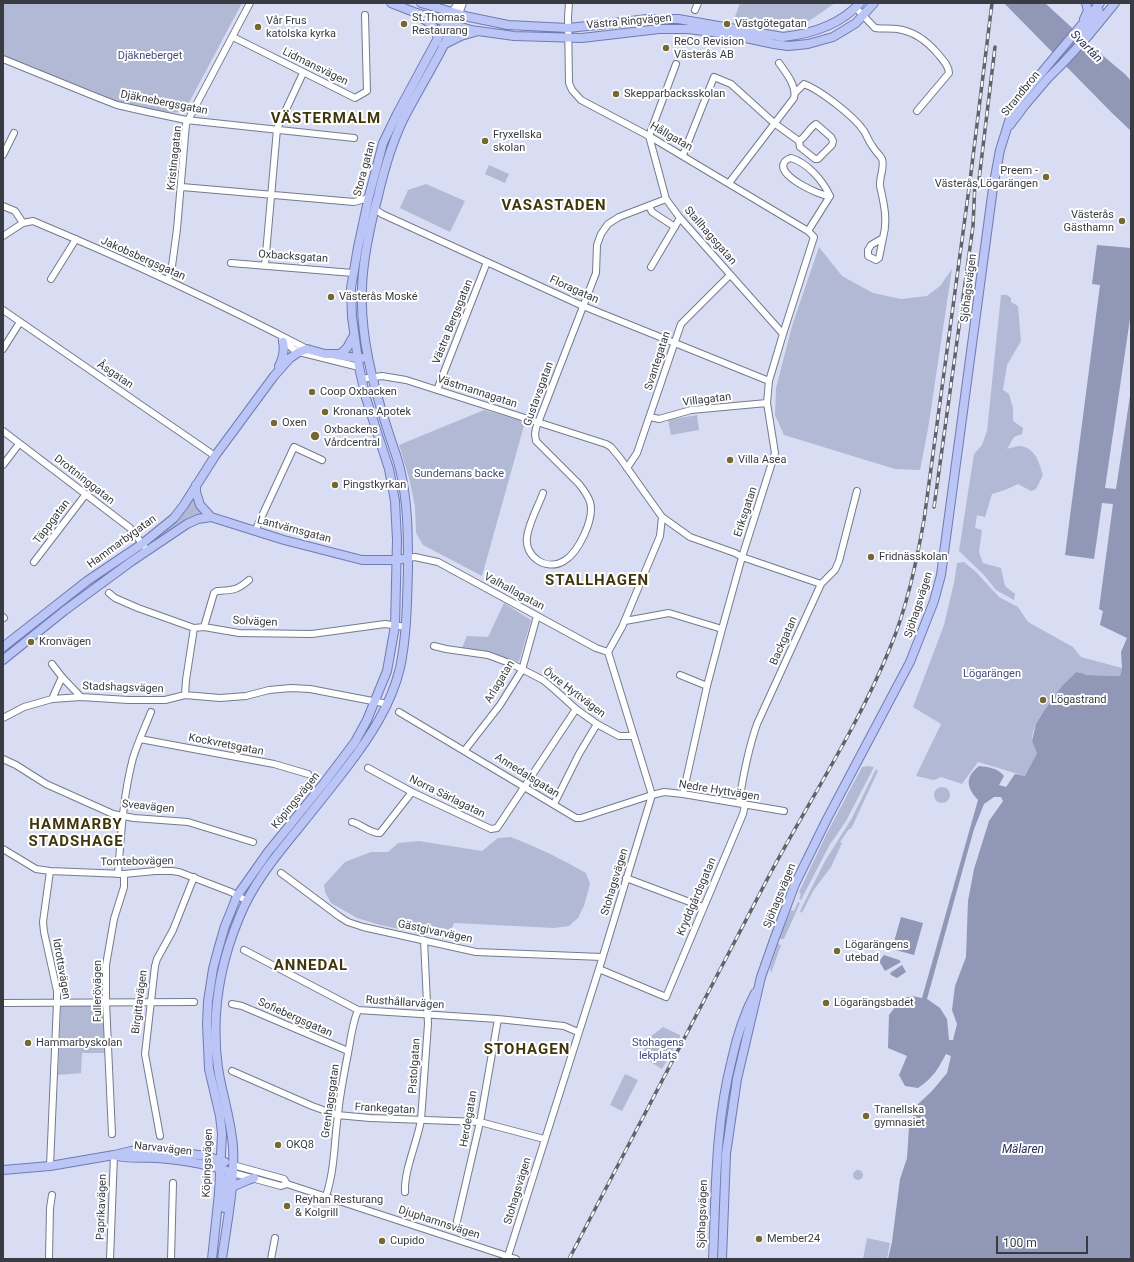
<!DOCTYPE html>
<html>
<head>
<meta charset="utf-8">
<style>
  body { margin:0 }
  #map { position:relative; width:1134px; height:1262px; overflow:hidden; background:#d8ddf3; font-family:Roboto,sans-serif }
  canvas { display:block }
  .frame { position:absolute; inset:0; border:4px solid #393b43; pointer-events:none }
  .scale { position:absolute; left:996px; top:1236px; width:92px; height:18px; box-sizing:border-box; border:2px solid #393b43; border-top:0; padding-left:5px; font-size:12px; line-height:14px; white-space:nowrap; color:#393b43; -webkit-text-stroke:3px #fff; paint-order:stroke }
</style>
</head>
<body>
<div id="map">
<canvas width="1134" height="1262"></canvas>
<div class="frame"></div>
<div class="scale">100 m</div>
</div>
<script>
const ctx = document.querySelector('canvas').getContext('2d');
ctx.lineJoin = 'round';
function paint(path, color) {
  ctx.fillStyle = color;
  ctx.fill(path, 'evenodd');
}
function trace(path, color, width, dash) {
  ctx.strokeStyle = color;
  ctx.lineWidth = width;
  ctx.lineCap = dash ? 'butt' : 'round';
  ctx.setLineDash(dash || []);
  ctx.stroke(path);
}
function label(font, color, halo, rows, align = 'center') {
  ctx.font = font + ' Roboto,sans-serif';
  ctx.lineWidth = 4;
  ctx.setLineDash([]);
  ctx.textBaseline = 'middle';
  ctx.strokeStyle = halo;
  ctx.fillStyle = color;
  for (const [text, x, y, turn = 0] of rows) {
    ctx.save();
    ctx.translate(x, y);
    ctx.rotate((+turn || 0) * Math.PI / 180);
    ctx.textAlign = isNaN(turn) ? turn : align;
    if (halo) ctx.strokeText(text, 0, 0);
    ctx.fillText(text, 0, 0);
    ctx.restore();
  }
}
const green = new Path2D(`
  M 3,3 L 242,3 L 184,112 L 164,113 L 122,104 L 84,91 L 3,56 Z
  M 740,3 L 835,3 C 823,11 811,21 798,26 C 782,33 749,27 733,22 Z
  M 489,165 L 509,174 L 505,183 L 485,174 Z
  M 426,184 L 465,201 L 450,232 L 400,208 L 408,190 Z
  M 819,247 L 842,276 L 873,293 L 901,299 L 927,296 L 940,286 L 952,269 L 928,429 L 920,470 L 895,469 L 784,435 L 775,415 L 776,388 L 792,326 Z
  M 1001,295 L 1007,295 L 1011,298 L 1011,302 L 1018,306 L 1021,341 L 1007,365 L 1003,390 L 1009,394 L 1013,408 L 1013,421 L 1023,428 L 1022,434 L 1014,437 L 1007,449 C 1011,448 1016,446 1020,446 C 1036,448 1039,463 1043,475 L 1036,489 L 1031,491 L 1018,484 L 1005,490 L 992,494 L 985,517 L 977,515 L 975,528 L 982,530 L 979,552 L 983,563 L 1001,568 L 1005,586 L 1015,594 L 1014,600 L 996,590 L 984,575 L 959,551 L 974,454 L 982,445 L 987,431 Z
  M 484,410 L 525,422 L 482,576 L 423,545 L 416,533 L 415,507 L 409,478 L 399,445 Z
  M 697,415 L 699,430 L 671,435 L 668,420 Z
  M 194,497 L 205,516 L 151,543 L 172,524 L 185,511 Z
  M 137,553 L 3,656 L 3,652 L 89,585 Z
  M 964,562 L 976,572 L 999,597 L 1018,607 L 1028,622 L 1073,647 L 1081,657 L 1122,668 L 1120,676 L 1085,675 L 1085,674 L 1076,672 C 1062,686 1031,720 1032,741 C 1033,744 1036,749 1037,753 L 1025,776 L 978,762 L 962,784 L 941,777 L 934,780 L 916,776 L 941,724 L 913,707 L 944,625 L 954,583 L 957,563 Z
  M 504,603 L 531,620 L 519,662 L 462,648 L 467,636 L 488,637 Z
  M 869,766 L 874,767 L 846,821 L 829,846 L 801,900 L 799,899 L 801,894 L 799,892 L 827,833 L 862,767 Z
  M 876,769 L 878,771 L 851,829 L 849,829 L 840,842 L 842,843 L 831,867 L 813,891 L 802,913 L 800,911 L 825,861 L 852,818 Z
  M934 795a8 8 0 1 1 16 0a8 8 0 1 1-16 0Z
  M 511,837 C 537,847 562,859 586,873 L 590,884 L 584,906 L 578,918 L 569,926 L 554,928 L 454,923 L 447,939 L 380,925 L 357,918 L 331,903 L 325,892 L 324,885 L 345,862 L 371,852 L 388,852 L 398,843 L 419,841 L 482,851 L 498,838 Z
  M 798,902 L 800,903 L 784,939 L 779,939 L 791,910 L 794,911 Z
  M 778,944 L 781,945 L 771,973 L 770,968 Z
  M 104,1005 L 105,1053 L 82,1053 L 81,1073 L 58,1075 L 61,1006 Z
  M 663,1027 L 680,1035 L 680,1037 L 662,1069 L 644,1058 L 645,1041 Z
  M 625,1074 L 638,1080 L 622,1111 L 610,1105 Z
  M853 1175a5 5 0 1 1 10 0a5 5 0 1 1-10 0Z
  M 867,1238 L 890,1243 L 887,1259 L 863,1259 Z`);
const water = new Path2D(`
  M 1004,3 L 1045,3 L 1095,49 L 1126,75 L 1131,81 L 1131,131 L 1111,112 Z
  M 1097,245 L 1131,248 L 1131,312 L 1105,488 L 1116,489 L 1131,389 L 1131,1259 L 888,1259 L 892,1242 L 900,1179 L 907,1158 L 909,1127 L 916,1106 L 932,1091 L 947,1073 L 951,1056 L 946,1054 C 938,1069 933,1078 918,1088 L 905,1086 L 899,1075 L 907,1056 L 888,1048 L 889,1015 L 901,999 L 912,996 L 922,998 L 978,800 C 967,788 964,778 979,766 C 988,767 998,768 1004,776 L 999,785 L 1006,787 L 1015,774 L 1025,776 L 1037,753 L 1032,741 L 1036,724 L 1043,712 L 1062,686 L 1076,672 L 1085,674 L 1085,675 L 1120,676 L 1122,668 L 1121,652 L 1127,638 L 1100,625 L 1103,611 L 1099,609 L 1113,504 L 1102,503 L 1094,559 L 1065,555 L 1100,285 L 1092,284 ZM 994,797 L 1001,797 L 1003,801 L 989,821 L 974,869 L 968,901 L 966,957 L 955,986 L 952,1010 L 957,1024 L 953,1040 L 949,1040 L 947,1019 L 940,1008 L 927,999 L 974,829 L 984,804 Z
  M 901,917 L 923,923 L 914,955 L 892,949 Z
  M 884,955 L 899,960 L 901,962 L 885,971 L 879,961 Z
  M 902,965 L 906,972 L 897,978 L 891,975 L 890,973 Z`);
const minor = new Path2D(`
  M 569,3 L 568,17 L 569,83 L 572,90 L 581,100 L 649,136 L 808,231 L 814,237 L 783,334 L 769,381 L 767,403 L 775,453 L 742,557 L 722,629 L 707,686 L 683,794
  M 856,8 L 875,28 C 882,29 890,28 897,29 C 914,31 927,41 938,54 C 943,60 949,66 949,73 L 917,111
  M 695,10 L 698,3
  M 452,12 L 458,3
  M 459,14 L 463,3
  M 233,37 L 355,98 L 367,91 L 365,15
  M 3,59 L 94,96 L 117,105 L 148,112 L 186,120 L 354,138
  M 676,64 L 649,136 L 666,199 L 680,218 L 783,334
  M 795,93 L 804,84 C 820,90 854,116 864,131 C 867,136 869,142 873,147 C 875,151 880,155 882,159 C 885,167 879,178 880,186 C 884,204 888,220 883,238 L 871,245 L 868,250 L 868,256 L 876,260 L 879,258 L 883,238
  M 3,155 L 14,133
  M 683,155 L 714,77 L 731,84 L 774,123 L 799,141 C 806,137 809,128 816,124 L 831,137 L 833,141 L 832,145 L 818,159 L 815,159 L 800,147 L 799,141
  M 791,158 C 808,163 823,181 830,196 C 820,196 777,176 784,163 C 785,160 788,159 791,158 Z
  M 729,183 L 794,98 C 797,86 786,73 779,63
  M 182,187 L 354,202 L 365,199 L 369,196
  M 3,206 L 15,211 L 23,223
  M 649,206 L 652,212 L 675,227
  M 375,209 L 382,214 L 583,306 L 769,381
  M 808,231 L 830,196
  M 3,236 L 23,223 L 33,221 C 126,260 217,302 307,349
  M 231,263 L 353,273
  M 265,265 L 277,129 L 303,73
  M 651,267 L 680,218
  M 51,279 L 76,239
  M 168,280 L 172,266 L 177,229 L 186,124 L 250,3
  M 3,310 L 215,456
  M 282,340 L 293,349 L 299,352 L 359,367
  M 3,349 L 20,322
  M 361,379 L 382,376 L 406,380 L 606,444 L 611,447 L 620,458 L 662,517 L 690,537 L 735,553 L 742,557 L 821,584
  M 437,390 L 487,262
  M 650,417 L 659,419 L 691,410 L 767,403
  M 3,431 L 130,528 L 144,546
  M 3,465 L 19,444
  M 627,468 L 637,453 L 681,324 L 730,275
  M 543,493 C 538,507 529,522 527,537 C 524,556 546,572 564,561 C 578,553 595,519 590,502 C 588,496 583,489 579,484 L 536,441 L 535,434 L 536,428 L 596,273 L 597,245 L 601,234 L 608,224 L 619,217 L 666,199
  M 255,531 L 294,447 L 322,460
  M 408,558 L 415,557 L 438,562 L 596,648 L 608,652
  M 34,562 L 86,494
  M 109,593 L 115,598 L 138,608 L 194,628 L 204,627 L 239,633 L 312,634 L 385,624 L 406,627
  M 3,617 L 4,618
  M 625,621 L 669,613 L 722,629
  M 204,627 L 214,593 L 217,591 C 233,590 236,591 249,580
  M 434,646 L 446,649 L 488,655 L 512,664 L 543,680 L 555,690 L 576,709 L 597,724 L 619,736 L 634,736
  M 52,664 L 62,677 L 81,697
  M 680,675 L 707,686
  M 185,695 L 186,680 L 194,628
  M 52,699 L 62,677
  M 399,712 L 576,818 L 581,818 L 652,795 L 664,792 L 683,794 L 784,811
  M 3,718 L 24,707 L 52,699 L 81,697 L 128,700 L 165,700 L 185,695 L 220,698 L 246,696 L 269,690 L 291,688 L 310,689 L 388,704
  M 140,739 L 274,764 L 308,774
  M 465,750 L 500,705 L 522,670 L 537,616
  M 3,759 L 16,765 L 46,784 L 113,814 L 134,818 L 188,822 L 253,842
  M 368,768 L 412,792 L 491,829 L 497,828 L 576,709
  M 739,803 C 743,776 748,750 757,724 L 821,584 L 835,570 L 839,561 L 857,491
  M 554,804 L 579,754 L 597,724
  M 352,822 C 361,824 371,834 380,833 L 412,792
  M 3,849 L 36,869 L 50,871 L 124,874 L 155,871 L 172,871 L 179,872 L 231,892 L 247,901
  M 50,871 L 43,922 L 44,932 L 57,991 L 57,1003 L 50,1166
  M 281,873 L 340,917 L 348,922 L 363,927 L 476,952 L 602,957
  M 118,874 C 121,835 123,796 133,758 C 138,742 145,727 151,712
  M 626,878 L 703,907
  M 244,950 L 358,1010 L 498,1019 L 564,1026 L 578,1032
  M 599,969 L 666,997 L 743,814 L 745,805
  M 3,1003 L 194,1002
  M 232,1004 L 242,1006 L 348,1051
  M 232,1071 L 312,1106 L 337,1115 L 370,1118 L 480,1122 L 544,1139
  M 112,1134 L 106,1002 L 106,965 L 114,919 L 124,887 L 124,874
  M 160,1136 L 145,1054 L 155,966 L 157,959 L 173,930 L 194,877
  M 233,1165 L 284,1179 L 287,1184
  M 233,1173 L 281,1186 L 287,1184 L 516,1259
  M 405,1192 C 404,1170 417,1143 421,1120 L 428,1024 L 424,940
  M 326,1196 C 335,1169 334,1142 338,1115 C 340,1092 345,1070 349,1048 C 351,1035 353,1022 358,1010
  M 457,1221 L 480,1122 L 498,1019
  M 508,1256 L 599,969 L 652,795 L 608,652 L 622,627 L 660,536 L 662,517
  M 49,1259 L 50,1208 L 52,1195
  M 110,1259 L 114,1155
  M 171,1259 L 173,1183
  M 271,1259 L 275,1238`);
const major = new Path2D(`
  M 391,3 L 414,12 L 471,30 L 514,36 L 582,38 L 659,29 L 688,29 L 727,34 L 774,44 L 788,46 L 808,44 L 833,37 L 856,23 L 874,3
  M 421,3 L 469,17 L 508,25 L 568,28 L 598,25 L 647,19 L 678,19 L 783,37 C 811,34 840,25 860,3
  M 420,17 C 432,24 434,25 438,38
  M 1084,19 L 1088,11 L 1086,3
  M 1079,38 L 1099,13 L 1097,3
  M 443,45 L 461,36 L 475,32
  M 1010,125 L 1025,105 L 1048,78 L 1062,64 L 1088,36 L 1115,3
  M 336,355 L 357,358 L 362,358
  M 279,366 C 283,358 285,351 283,342
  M 196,485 L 196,492 L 200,505 L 211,517 L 284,540 L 362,560 L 396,560 L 408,558
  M 3,647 L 87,581 L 142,544 L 174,518 L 184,505 L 215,456 L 274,376 L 290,358 L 299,352 L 307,349 L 325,354 L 340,354 L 347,348 L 353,337
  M 3,660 L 64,611 L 132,561 L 187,524 L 198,519 L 211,517
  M 117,1156 C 130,1159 144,1157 157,1158 C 182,1160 209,1164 233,1173
  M 3,1170 L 50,1166 L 114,1155 L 131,1151 L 146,1150 L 160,1150 L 206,1156 L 225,1162
  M 232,1187 L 248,1180 L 254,1178
  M 224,1208 L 227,1178
  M 212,1259 L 219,1193 L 222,1134 L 220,1116 L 209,1069 L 207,1024 L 208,1001 L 213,969 L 218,950 L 225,926 L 237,896 L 268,852 L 324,783 L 355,742 L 367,720 L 387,671 L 395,626 L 397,540 L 395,501 L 389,469 L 366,398 L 359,367 L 352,317 L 351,288 L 358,247 L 369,196 L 383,143 L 397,114 L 452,12
  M 222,1259 C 227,1222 235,1184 233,1147 C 231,1120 222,1094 218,1068 C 211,1017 219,966 239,918 C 252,885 275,857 297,830 C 314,809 331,788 347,767 C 370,737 391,705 400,668 C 407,635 407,601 408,568 C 408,535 408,502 400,469 C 397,456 392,444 388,431 C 373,385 360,337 362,288 C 363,257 370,226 378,196 C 384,170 391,145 403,120 C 421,85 443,51 459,14
  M 713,1259 C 716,1192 715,1125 732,1059 C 737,1036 744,1014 755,993
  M 722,1259 L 726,1154 L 737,1079 L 761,977 L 774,940 L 795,884 L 827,819 L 910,662 L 934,601 L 941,575 L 993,188 L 1000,150 L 1012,112 L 1017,102 L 1100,3`);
const rail = new Path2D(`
  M 978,188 L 995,47
  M 934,507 L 973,226 L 975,182
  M 569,1259 C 636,1131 703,1002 770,874 C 810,799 858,727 890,648 C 907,607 916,564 924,520 L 970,181 L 992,3`);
const markers = [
  [404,24,4,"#756835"],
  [727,24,4,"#756835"],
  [258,27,4,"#756835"],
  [666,48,4,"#756835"],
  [616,94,4,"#756835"],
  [485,141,4,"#756835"],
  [1046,177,4,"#756835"],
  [1122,221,4,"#756835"],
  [331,297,4,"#756835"],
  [312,392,4,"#756835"],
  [325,412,4,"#756835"],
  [274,423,4,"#756835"],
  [315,436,5,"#756835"],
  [730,460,4,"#756835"],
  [335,485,4,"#756835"],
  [871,557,4,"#756835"],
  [31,642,4,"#756835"],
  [1043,700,4,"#756835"],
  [837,951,4,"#756835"],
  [826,1003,4,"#756835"],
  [28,1043,4,"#756835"],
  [866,1116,4,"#756835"],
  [278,1145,4,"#756835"],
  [287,1206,4,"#756835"],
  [759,1239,4,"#756835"],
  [382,1241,4,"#756835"]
];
const poiNames = [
  ["St.Thomas",412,18],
  ["Restaurang",412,31],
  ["Vår Frus",266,21],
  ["katolska kyrka",266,34],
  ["Västgötegatan",735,24],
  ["ReCo Revision",674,42],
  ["Västerås AB",674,55],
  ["Skepparbacksskolan",624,94],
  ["Fryxellska",493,135],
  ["skolan",493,148],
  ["Preem -",1038,171,"right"],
  ["Västerås,Lögarängen",1038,184,"right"],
  ["Västerås",1114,215,"right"],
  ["Gästhamn",1114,228,"right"],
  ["Västerås Moské",339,297],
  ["Coop Oxbacken",320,392],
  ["Kronans Apotek",333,412],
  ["Oxen",282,423],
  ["Oxbackens",324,430],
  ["Vårdcentral",324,443],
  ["Villa Asea",738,460],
  ["Pingstkyrkan",343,485],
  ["Fridnässkolan",879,557],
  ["Kronvägen",39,642],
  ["Lögastrand",1051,700],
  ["Lögarängens",845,945],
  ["utebad",845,958],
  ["Lögarängsbadet",834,1003],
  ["Hammarbyskolan",36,1043],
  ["Tranellska",874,1110],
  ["gymnasiet",874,1123],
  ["OKQ8",286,1145],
  ["Reyhan Resturang",295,1200],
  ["& Kolgrill",295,1213],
  ["Member24",767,1239],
  ["Cupido",390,1241]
];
const streetNames = [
  ["Västra Ringvägen",629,22,-5],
  ["Lidmansvägen",315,67,26],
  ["Strandbron",1021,94,-51],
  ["Djäknebergsgatan",164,103,11],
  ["Hållgatan",671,137,30],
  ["Kristinagatan",175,158,-84],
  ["Stora gatan",365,169,-75],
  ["Stallhagsgatan",710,236,49],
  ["Oxbacksgatan",293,257,4],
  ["Jakobsbergsgatan",143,259,24],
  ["Sjöhagsvägen",969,288,-83],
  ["Floragatan",574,290,24],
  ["Västra Bergsgatan",453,322,-68],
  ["Svantegatan",658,361,-72],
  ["Åsgatan",115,375,34],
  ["Västmannagatan",477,392,18],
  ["Gustavsgatan",539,394,-70],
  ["Villagatan",707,400,-7],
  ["Drottninggatan",84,480,38],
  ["Eriksgatan",746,512,-72],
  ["Täppgatan",52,522,-53],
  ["Lantvärnsgatan",294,530,15],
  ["Hammarbygatan",122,542,-36],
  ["Valhallagatan",514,592,28],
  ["Sjöhagsvägen",919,605,-72],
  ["Solvägen",255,622,3],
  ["Backgatan",784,641,-66],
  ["Arlagatan",500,682,-59],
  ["Stadshagsvägen",123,688,2],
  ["Övre Hyttvägen",574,693,37],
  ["Kockvretsgatan",226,745,11],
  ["Annedalsgatan",527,776,32],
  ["Nedre Hyttvägen",719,791,9],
  ["Norra Särlagatan",447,797,26],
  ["Köpingsvägen",296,801,-51],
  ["Sveavägen",148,807,6],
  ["Tomtebovägen",137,862,-1],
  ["Stohagsvägen",615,882,-73],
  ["Sjöhagsvägen",780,896,-68],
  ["Kryddgårdsgatan",697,897,-67],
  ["Gästgivarvägen",435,932,12],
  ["Idrottsvägen",61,969,80],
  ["Fullerövägen",98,991,-90],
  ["Birgittavägen",140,1002,-83],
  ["Rusthållarvägen",405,1003,4],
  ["Sofiebergsgatan",295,1018,24],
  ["Pistolgatan",415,1066,-86],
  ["Grenhagsgatan",331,1101,-82],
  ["Frankegatan",385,1109,3],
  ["Herdegatan",469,1119,-80],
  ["Narvavägen",163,1149,6],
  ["Köpingsvägen",208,1163,-88],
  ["Stohagsvägen",518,1191,-73],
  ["Paprikavägen",102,1207,-88],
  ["Sjöhagsvägen",703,1214,-88],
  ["Djuphamnsvägen",439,1223,18]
];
const parkNames = [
  ["Djäkneberget",150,56],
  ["Sundemans backe",459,474],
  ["Lögarängen",992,674],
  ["Stohagens",658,1043],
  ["lekplats",658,1056]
];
const waterNames = [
  ["Svartån",1086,47,45],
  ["Mälaren",1023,1150]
];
const districtNames = [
  ["VÄSTERMALM",326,119],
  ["VASASTADEN",554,206],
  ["STALLHAGEN",597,581],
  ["HAMMARBY",76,825],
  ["STADSHAGE",76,842],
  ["ANNEDAL",311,966],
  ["STOHAGEN",527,1050]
];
paint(green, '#b2b9d4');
paint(water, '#9097b7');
trace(minor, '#757a8d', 8);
trace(major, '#707bb3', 10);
trace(minor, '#fff', 6);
trace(major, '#bbc5f6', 8);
trace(rail, '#60636e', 3.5);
trace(rail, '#fff', 2, [6]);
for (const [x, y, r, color] of markers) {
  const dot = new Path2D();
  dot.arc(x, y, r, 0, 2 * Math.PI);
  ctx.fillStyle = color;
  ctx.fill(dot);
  trace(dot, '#fff', 1.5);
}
label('11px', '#393b43', '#fff', poiNames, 'left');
label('11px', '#393b43', '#fff', streetNames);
label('11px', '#444d7b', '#fff', parkNames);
label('italic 12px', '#292f5b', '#fff', waterNames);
ctx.letterSpacing = '1px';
label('bold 15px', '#40360c', '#fff', districtNames);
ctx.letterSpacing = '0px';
</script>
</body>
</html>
